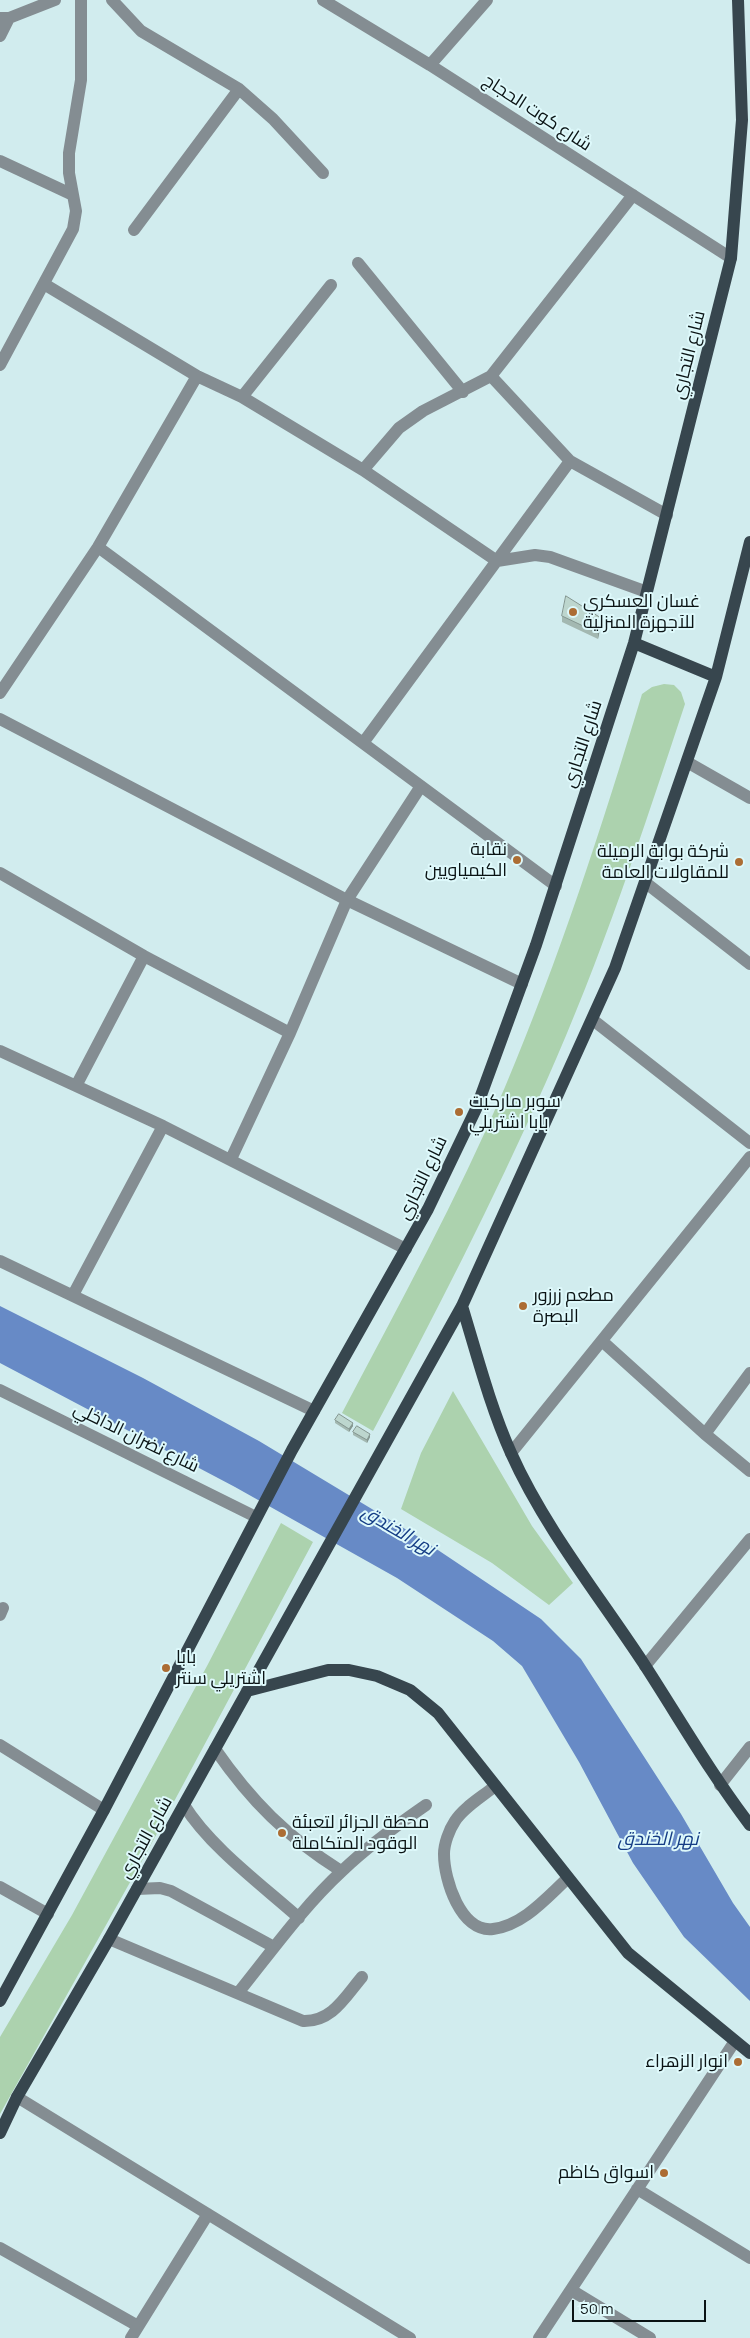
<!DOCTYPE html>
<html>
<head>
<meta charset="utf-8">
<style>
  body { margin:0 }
  #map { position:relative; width:750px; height:2338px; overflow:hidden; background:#d1ecee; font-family:Manrope,sans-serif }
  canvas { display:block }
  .scale { position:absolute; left:572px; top:2300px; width:134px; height:22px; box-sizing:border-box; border:2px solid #0a1314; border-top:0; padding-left:6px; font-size:15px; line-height:18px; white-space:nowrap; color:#0a1314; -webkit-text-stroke:4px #def9fb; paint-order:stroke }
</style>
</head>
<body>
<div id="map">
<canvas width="750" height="2338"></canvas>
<div class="scale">50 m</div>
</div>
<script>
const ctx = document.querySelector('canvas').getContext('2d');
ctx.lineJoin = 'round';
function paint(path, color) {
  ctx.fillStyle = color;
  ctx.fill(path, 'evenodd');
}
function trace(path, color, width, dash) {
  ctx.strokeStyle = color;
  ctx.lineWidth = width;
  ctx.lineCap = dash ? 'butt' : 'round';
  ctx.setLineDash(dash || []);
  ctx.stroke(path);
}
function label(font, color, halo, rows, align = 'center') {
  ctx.font = font + ' Manrope,Cairo,sans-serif';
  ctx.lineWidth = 4;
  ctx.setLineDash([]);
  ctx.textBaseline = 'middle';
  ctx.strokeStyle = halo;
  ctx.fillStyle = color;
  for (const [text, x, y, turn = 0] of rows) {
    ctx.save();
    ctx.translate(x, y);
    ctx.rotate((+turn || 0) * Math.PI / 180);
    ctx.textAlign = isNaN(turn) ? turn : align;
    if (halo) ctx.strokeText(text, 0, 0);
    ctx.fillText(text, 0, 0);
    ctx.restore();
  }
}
const green = new Path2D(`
  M 664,684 L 674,685 L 681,692 L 685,704 C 643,831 601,959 546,1082 C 493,1201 434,1317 373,1431 L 342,1413 C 399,1305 457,1199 505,1087 C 559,959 602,827 642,694 L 652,687 Z
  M 453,1391 L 532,1526 L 573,1583 L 549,1605 L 492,1563 L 401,1509 L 421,1453 Z
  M 281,1523 L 313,1542 L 147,1852 L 0,2114 L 0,2037 L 72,1915 L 207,1666 Z`);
const water = new Path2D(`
  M 0,1306 L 143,1378 L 259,1441 L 420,1538 L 541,1619 L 581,1659 L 681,1814 L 733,1903 L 750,1927 L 750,2001 L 684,1937 L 633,1863 L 579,1762 L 522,1666 L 493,1641 L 397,1578 L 235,1487 L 0,1363 Z`);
const minor = new Path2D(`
  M 112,0 L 141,31 L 239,89 L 273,119 L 323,173
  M 323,0 L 430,65 L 731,258
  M 0,18 L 9,18 L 55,0
  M 0,36 L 9,18
  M 430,65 L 487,0
  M 0,161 L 73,195
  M 134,230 L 239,89
  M 358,263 L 463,392
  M 44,284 L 197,376 L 242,397 L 363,470 L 497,561 L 535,555 L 550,557 L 647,592
  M 0,365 L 73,229 L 76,211 L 69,173 L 69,153 L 81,80 L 81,0
  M 491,376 L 570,461 L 667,515
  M 242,397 L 331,285
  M 363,470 L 399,428 L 423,411 L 491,376 L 633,195
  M 98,547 L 556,886
  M 0,693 L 98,547 L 197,376
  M 0,719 L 347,900 L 522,984
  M 363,743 L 570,461
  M 687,762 L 750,798
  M 0,873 L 144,956 L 290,1033
  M 646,883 L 750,964
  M 593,1020 L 750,1143
  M 0,1051 L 163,1126 L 406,1249
  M 76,1086 L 144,956
  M 231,1159 L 290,1033 L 347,900 L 421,786
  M 0,1261 L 314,1411
  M 73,1295 L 163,1126
  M 602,1341 L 705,1434 L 750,1471
  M 0,1390 L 256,1517
  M 705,1434 L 750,1373
  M 511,1453 L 750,1157
  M 0,1615 L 3,1608
  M 645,1666 L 750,1539
  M 0,1745 L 104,1810
  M 215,1749 C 251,1801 287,1837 341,1871
  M 720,1785 L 750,1747
  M 495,1786 C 482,1797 464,1807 455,1821 C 449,1830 444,1844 444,1854 C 444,1880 461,1933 493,1929 C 524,1925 547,1897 568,1878
  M 184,1805 C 210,1847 262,1885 299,1918
  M 0,1887 L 48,1914
  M 137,1889 L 160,1888 L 171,1891 L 274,1947
  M 109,1939 L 303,2021 C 332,2022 345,1997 362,1977
  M 238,1993 C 271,1952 303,1907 342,1871 C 368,1846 397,1825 426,1805
  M 17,2097 L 410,2338
  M 637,2189 L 750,2258
  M 0,2248 L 138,2326
  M 571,2290 L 650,2338
  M 131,2338 L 208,2214
  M 539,2338 L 735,2041`);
const major = new Path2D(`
  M 634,643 L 716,677
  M 462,1306 C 477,1355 490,1406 511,1453 C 544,1527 600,1597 644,1664 C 679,1718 711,1774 750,1825
  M 247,1691 L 328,1670 L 349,1670 L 377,1676 L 410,1690 L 438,1713 L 628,1953 L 750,2053
  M 0,2001 L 104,1810 L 292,1450 L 428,1209 L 476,1109 L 536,945 L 634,643 L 731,258 L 742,120 L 738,0
  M 0,2133 L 17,2097 L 109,1939 L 462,1306 L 615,968 L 716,677 L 750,542`);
const wall = new Path2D(`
  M 562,616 L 601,624 L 598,639 L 562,622 Z
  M 335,1420 L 353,1426 L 349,1432 L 335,1423 Z
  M 353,1432 L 370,1437 L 367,1443 L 353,1435 Z`);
const shadedWall = new Path2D(`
  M 601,618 L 601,624 L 598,639 L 598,633 Z
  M 353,1423 L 353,1426 L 349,1432 L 349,1429 Z
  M 370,1434 L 370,1437 L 367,1443 L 367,1440 Z`);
const building = new Path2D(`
  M 566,596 L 601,618 L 598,633 L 562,616 Z
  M 339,1414 L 353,1423 L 349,1429 L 335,1420 Z
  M 357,1426 L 370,1434 L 367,1440 L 353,1432 Z`);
const markers = [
  [573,612,5,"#ac6d34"],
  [517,860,5,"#ac6d34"],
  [739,862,5,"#ac6d34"],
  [459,1112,5,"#ac6d34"],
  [523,1306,5,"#ac6d34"],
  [166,1668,5,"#ac6d34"],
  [282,1833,5,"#ac6d34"],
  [738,2062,5,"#ac6d34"],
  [664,2173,5,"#ac6d34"]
];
const streetNames = [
  ["شارع كوت الحجاج",537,113,33],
  ["شارع التجاري",689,355,-76],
  ["شارع التجاري",583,744,-72],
  ["شارع التجاري",423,1178,-64],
  ["شارع نضران الداخلي",136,1438,26],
  ["شارع التجاري",146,1838,-61]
];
const poiNames = [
  ["غسان العسكري",583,602],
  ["للآجهزة المنزلية",583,623],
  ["نقابة",507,850,"right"],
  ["الكيمياويين",507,871,"right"],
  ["شركة بوابة الرميلة",729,852,"right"],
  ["للمقاولات العامة",729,873,"right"],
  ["سوبر ماركيت",469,1102],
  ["بابا اشتريلي",469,1123],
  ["مطعم زرزور",533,1296],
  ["البصرة",533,1317],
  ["بابا",176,1658],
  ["اشتريلي سنتر",176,1679],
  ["محطة الجزائر لتعبئة",292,1823],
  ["الوقود المتكاملة",292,1844],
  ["انوار الزهراء",728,2062,"right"],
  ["اسواق كاظم",654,2173,"right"]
];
const waterNames = [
  ["نهر الخندق",398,1531,30],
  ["نهر الخندق",658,1840]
];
paint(green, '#acd2ae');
paint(water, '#678ac6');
trace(minor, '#848d92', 12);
trace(major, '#37464e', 12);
paint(wall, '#a3b8b1');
paint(shadedWall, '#849690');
paint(building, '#bdd6ce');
trace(building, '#849690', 1);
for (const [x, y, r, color] of markers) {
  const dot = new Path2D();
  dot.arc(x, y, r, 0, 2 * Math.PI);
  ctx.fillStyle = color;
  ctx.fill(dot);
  trace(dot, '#def9fb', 2);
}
label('18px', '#0a1314', '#def9fb', streetNames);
label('18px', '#0a1314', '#def9fb', poiNames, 'left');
label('italic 19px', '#153d85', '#def9fb', waterNames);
</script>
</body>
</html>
